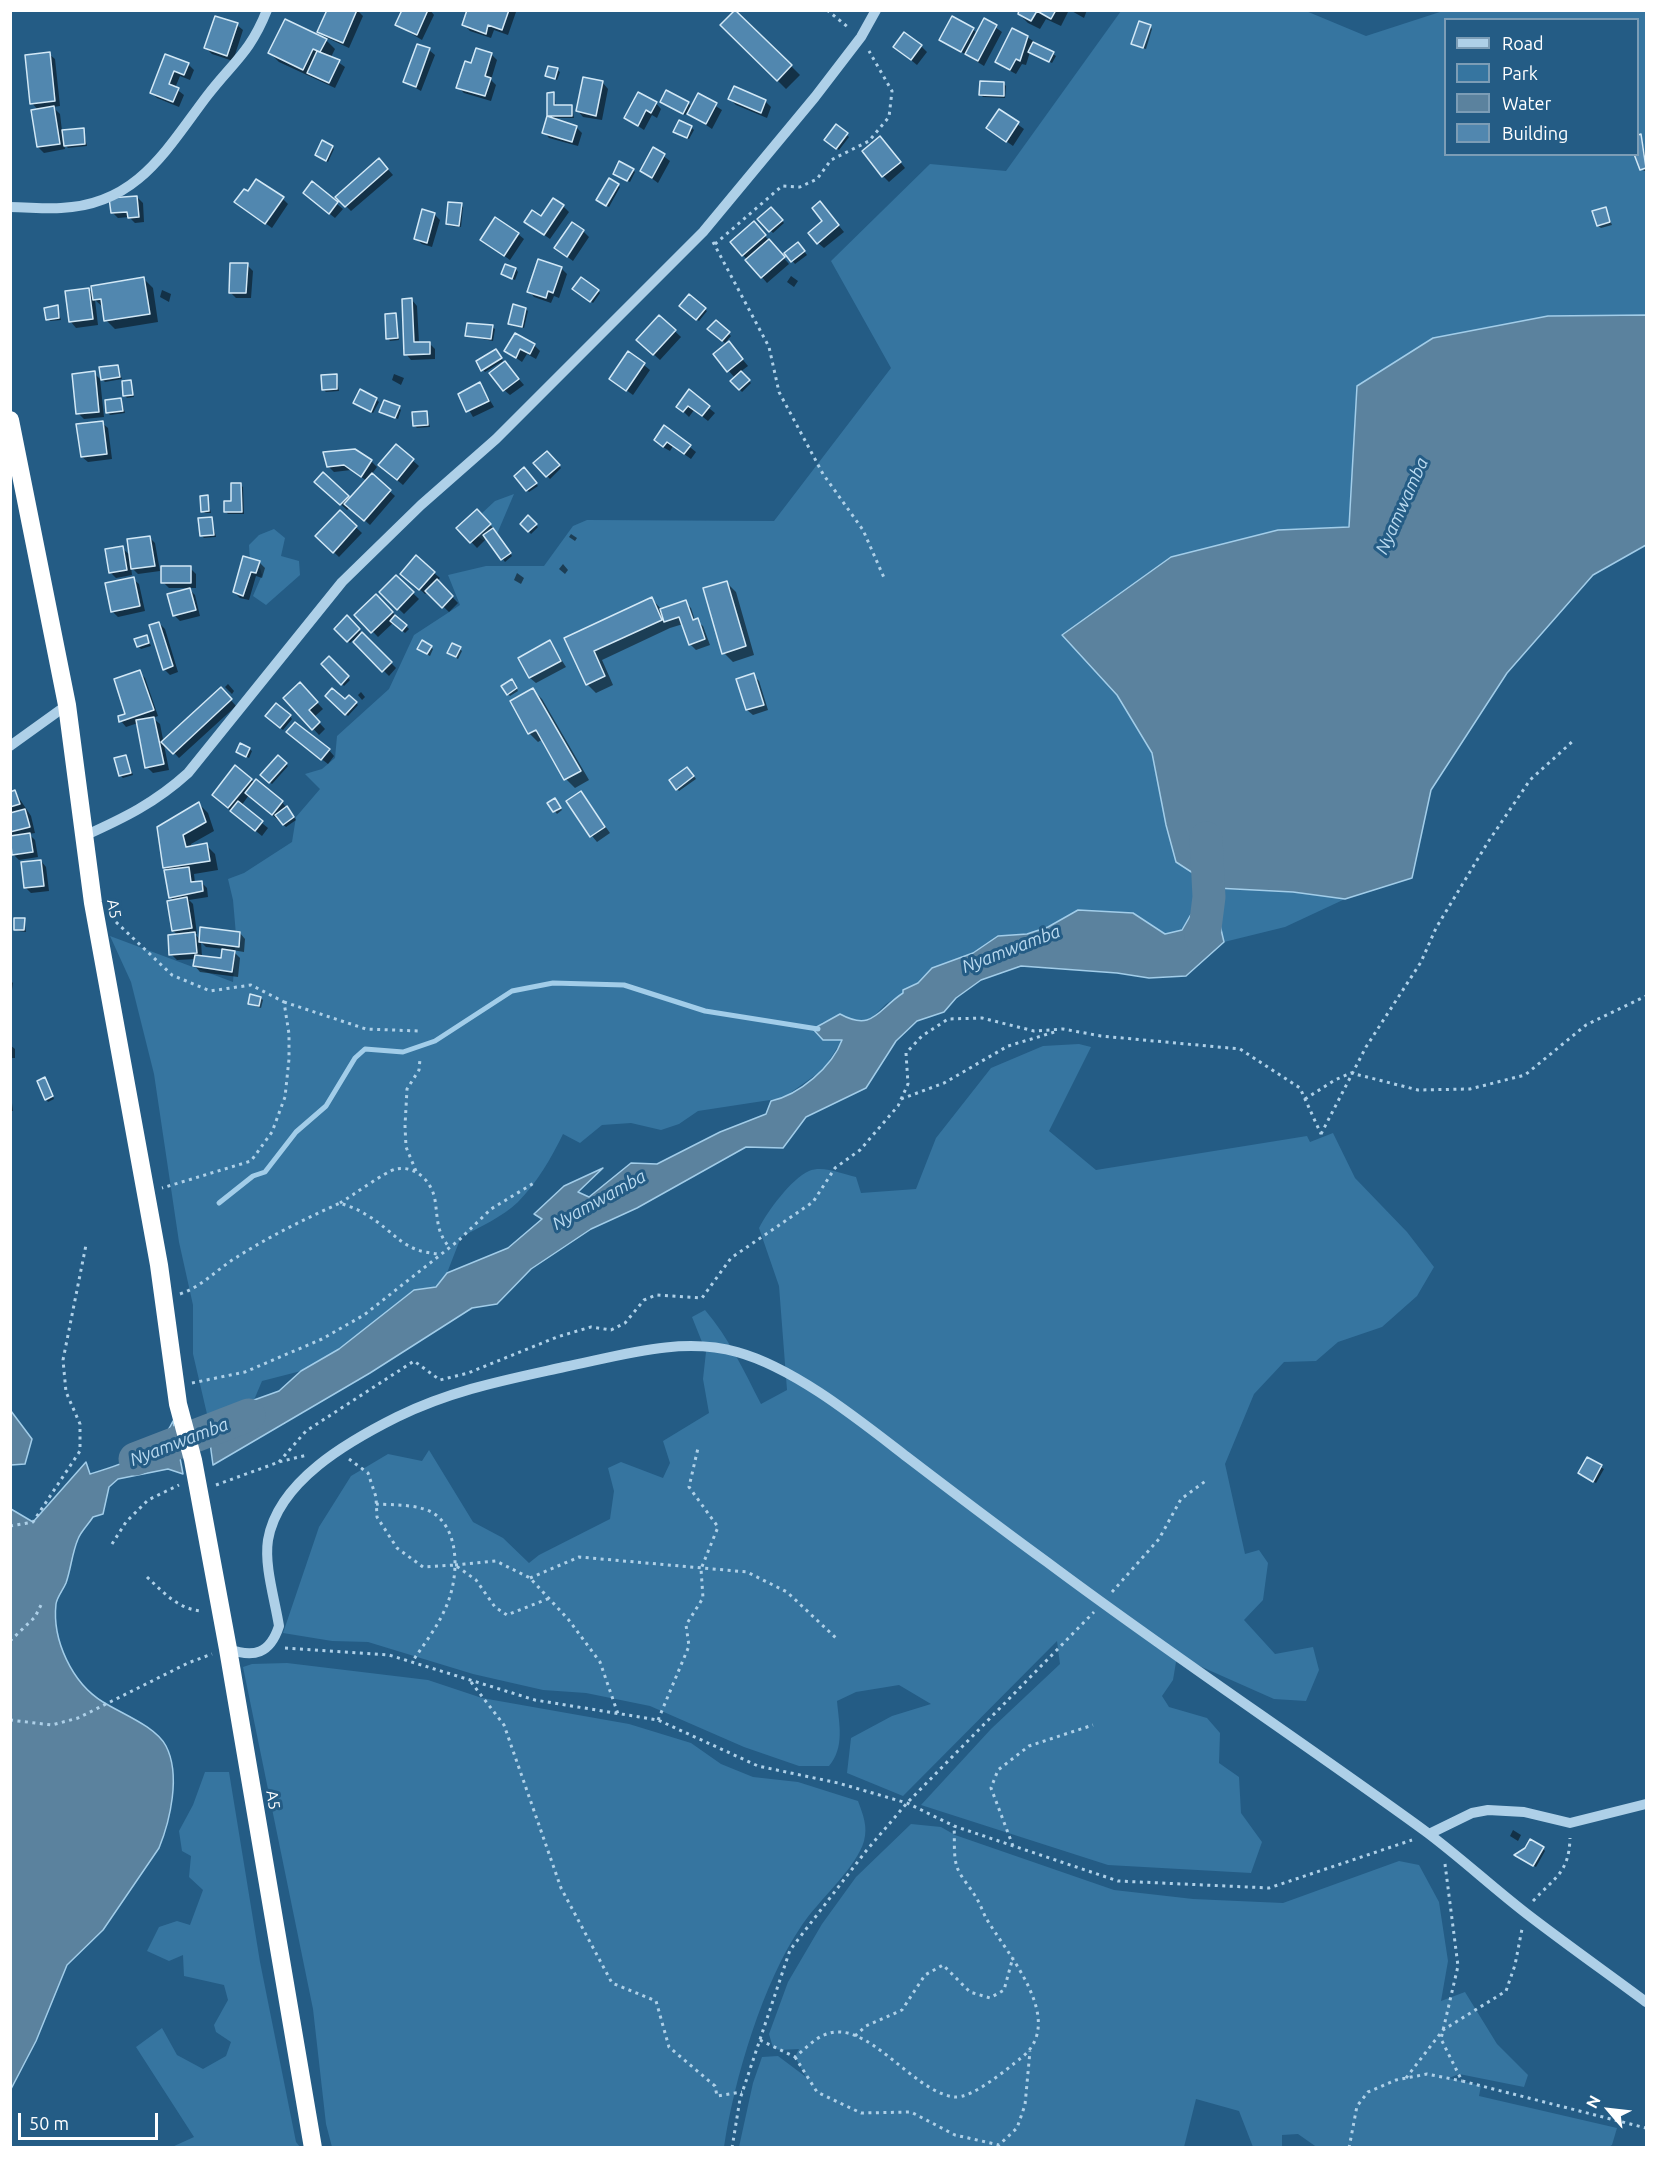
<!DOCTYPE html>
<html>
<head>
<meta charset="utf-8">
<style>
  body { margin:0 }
  #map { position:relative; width:1657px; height:2158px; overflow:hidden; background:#245c85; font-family:Ubuntu,sans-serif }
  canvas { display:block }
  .frame { position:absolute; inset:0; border:12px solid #fff; pointer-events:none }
  .legend { position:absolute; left:1444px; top:18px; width:195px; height:138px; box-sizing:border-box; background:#245c85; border:2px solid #7c9db6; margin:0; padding:8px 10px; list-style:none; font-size:18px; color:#fff }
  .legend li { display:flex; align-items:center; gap:12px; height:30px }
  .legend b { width:30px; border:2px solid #7c9db6 }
  .north { position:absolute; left:1579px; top:2080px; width:60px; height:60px; -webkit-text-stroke:4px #245c85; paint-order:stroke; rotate:298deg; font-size:16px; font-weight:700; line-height:24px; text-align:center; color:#fff }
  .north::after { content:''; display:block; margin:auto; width:21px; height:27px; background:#fff; clip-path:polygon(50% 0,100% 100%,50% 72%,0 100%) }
  .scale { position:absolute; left:18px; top:2113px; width:140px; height:27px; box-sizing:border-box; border:3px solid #fff; border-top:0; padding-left:8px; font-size:18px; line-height:21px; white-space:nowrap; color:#fff; -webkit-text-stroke:4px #245c85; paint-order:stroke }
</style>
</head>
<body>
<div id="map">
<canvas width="1657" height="2158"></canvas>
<div class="frame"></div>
<ul class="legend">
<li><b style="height:8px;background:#aed0e8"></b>Road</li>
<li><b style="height:16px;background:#3675a0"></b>Park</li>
<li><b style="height:16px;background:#5b829e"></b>Water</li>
<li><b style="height:16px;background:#5187af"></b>Building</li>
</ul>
<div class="north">N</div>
<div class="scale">50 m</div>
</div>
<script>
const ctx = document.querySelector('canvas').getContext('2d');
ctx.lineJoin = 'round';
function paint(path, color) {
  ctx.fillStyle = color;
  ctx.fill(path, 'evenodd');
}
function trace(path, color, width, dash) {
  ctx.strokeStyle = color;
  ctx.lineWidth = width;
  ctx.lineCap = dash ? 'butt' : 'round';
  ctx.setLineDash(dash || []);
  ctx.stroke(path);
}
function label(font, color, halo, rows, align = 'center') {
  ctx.font = font + ' Ubuntu,sans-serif';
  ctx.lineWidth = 6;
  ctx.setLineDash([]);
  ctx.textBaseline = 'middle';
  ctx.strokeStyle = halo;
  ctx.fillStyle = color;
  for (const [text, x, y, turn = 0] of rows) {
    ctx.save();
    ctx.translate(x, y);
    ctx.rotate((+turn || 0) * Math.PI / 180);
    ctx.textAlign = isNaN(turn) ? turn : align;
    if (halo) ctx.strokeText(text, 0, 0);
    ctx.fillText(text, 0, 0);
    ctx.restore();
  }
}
const green = new Path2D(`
  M 1193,10 L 1306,11 L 1366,36 L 1443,11 L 1646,11 L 1646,315 L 1548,316 L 1357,386 L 1349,527 L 1278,530 L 1062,634 L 1117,695 L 1152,754 L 1166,825 L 1176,862 L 1293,892 L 1345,899 L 1285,927 L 1224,942 L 1220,925 L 1209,924 L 1213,892 L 1190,916 L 1182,930 L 1165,934 L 1133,913 L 1078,910 L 1048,927 L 1027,934 L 998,936 L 973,953 L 932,968 L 918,983 L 886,1004 L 870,1020 L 856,1023 L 842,1015 L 821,1023 L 842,1040 L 824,1069 L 783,1098 L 698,1111 L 679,1124 L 661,1130 L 631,1123 L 602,1125 L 580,1143 L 563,1134 C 552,1157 536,1184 518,1202 C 502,1217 480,1227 461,1237 L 447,1273 L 436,1287 L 414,1290 L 344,1346 L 301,1371 L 262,1381 L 254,1400 L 228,1419 L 207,1414 L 193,1354 L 193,1305 L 179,1242 L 154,1074 L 131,982 L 110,936 L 233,982 L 236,935 L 233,900 L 228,879 L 244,873 L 292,842 L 296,817 L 320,789 L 305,774 L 322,769 L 335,758 L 337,736 L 389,689 L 414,635 L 460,605 L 448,575 L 486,566 L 544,566 L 573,526 L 587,520 L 774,521 L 891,368 L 831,261 L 930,164 L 1006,171 L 1121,11 ZM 1446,20 L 1638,20 L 1638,154 L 1446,154 Z
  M 514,494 L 494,541 L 483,540 L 466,528 L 495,501 Z
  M 274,529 L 285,538 L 281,556 L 299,561 L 300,575 L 266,605 L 253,596 L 262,575 L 260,568 L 250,563 L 249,545 L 259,535 Z
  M 1079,1044 L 1091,1047 L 1049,1131 L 1096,1170 L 1307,1136 L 1310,1142 L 1333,1133 L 1355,1178 L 1407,1232 L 1434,1267 L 1417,1296 L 1382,1327 L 1338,1342 L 1316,1361 L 1284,1362 L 1254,1394 L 1225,1464 L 1245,1554 L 1259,1550 L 1268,1563 L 1263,1600 L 1244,1620 L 1275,1654 L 1313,1647 L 1319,1670 L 1306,1701 L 1274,1699 L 1177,1656 L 1173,1680 L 1162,1696 L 1169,1707 L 1207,1718 L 1220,1733 L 1219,1763 L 1239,1777 L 1241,1813 L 1262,1842 L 1251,1873 L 1108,1865 L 921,1805 L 991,1729 L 1060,1664 L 1057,1641 L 903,1796 L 847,1773 L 851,1738 L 892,1716 L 931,1704 L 899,1685 L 856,1692 L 837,1701 C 839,1724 845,1747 829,1766 L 799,1766 L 744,1747 L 650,1706 L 586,1693 L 543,1690 L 473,1674 L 368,1642 L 332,1641 L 283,1633 L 319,1527 L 351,1476 L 388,1454 L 422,1461 L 429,1450 L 473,1522 L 503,1538 L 529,1563 L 539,1555 L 610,1519 L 614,1491 L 608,1468 L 621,1462 L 663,1478 L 670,1463 L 663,1441 L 709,1413 L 703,1379 L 706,1352 L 692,1317 L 705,1310 C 729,1338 744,1371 761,1404 L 787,1390 L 779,1286 L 759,1228 C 768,1211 791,1179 809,1171 C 823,1165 842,1174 856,1177 L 861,1193 L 916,1189 L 936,1138 L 991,1068 L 1043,1046 Z
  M 287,1663 L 428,1680 L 482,1698 L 629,1724 L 691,1743 L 721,1764 L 753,1777 L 798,1782 L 858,1801 C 863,1815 868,1826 864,1841 C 857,1867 818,1901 802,1925 C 763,1982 734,2079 724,2147 L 332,2147 L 326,2124 L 313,2009 L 243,1667 L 252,1664 Z
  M 205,1772 L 229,1772 L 260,1962 L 296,2142 L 300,2147 L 172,2147 L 194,2137 L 136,2047 L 162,2028 L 177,2055 L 203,2069 L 226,2056 L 231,2042 L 216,2032 L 214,2025 L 228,2000 L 224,1985 L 184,1976 L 183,1955 L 169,1961 L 147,1951 L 159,1927 L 177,1921 L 190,1925 L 203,1890 L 189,1877 L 191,1856 L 182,1851 L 179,1831 L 193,1805 Z
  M 911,1824 L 941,1827 L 955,1835 L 1114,1890 L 1193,1899 L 1283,1903 L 1399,1861 L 1419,1865 L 1439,1902 L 1448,1961 L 1441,2001 L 1465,1992 L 1497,2044 L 1528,2075 L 1524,2087 L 1459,2074 L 1449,2078 L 1481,2086 L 1479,2096 L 1617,2128 L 1612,2145 L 1606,2148 L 1318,2148 L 1298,2134 L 1282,2135 L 1282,2147 L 1253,2147 L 1239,2111 L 1196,2099 L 1184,2147 L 739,2147 L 753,2083 L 762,2057 L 778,2056 L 806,2077 L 795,2057 L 799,2049 L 780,2050 L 773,2048 L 769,2034 L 788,1982 L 822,1924 L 856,1877 Z`);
const water = new Path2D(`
  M 1646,315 L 1646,545 L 1593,575 L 1507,673 L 1431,790 L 1412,878 L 1345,899 L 1293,892 L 1216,888 L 1176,862 L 1166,825 L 1152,753 L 1117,695 L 1062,635 L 1171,557 L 1278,530 L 1349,527 L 1357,386 L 1433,338 L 1548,316 Z
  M 1213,890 L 1209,924 L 1220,925 L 1224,942 L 1186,976 L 1149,978 L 1117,973 L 1021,966 L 981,980 L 956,998 L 944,1012 L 917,1021 L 896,1041 L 866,1088 L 806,1117 L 783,1148 L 746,1147 L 637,1208 L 591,1229 L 531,1269 L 497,1304 L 472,1308 L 370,1373 L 213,1465 L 208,1428 L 228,1419 L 254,1400 L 279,1391 L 301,1371 L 339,1349 L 414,1290 L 436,1287 L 447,1273 L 508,1248 L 542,1219 L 534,1214 L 564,1186 L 603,1168 L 578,1192 L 589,1197 L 631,1163 L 657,1164 L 720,1132 L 766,1114 L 771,1101 C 799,1095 832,1067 842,1040 L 823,1040 L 813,1029 L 840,1014 C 873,1032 877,1010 903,993 L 903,990 L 918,983 L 932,968 L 973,953 L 998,936 L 1027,934 L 1048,927 L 1078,910 L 1133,913 L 1165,934 L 1182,930 L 1190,916 Z
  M 11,1411 L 32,1439 L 25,1464 L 11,1465 Z
  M 173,1421 L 183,1474 L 168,1469 L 118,1479 L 109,1487 L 103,1514 L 93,1517 C 88,1525 81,1531 78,1539 C 72,1553 71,1569 66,1583 C 63,1590 57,1597 56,1604 C 52,1640 72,1683 103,1702 C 122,1714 155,1726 166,1746 C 181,1775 170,1821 159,1848 L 103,1930 L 67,1965 L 36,2041 L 11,2089 L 11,1509 L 33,1522 L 86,1462 L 90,1474 C 123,1464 158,1454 173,1421 Z`);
const shadow = new Path2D(`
  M 357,10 L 363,16 L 349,48 L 325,37 L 319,32 Z
  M 404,10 L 430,10 L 434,15 L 422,40 L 397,25 Z
  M 469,10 L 515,10 L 516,12 L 508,35 L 494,30 L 491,38 L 470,31 L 464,25 Z
  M 1021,10 L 1069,10 L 1061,26 L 1046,19 L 1040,29 L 1028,23 L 1019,14 Z
  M 1070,10 L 1087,10 L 1084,18 Z
  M 736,11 L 800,75 L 786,89 L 722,25 Z
  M 985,20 L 1002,32 L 984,66 L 941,39 L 973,29 L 977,34 Z
  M 237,25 L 243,30 L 233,61 L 212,54 L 206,48 Z
  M 1150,26 L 1152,29 L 1146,49 L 1135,46 L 1133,44 Z
  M 1027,37 L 1056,56 L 1052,63 L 1030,52 L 1026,65 L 1022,64 L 1016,74 L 1003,67 L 997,62 Z
  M 326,40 L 335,49 L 331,57 L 345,67 L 335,88 L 279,62 L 270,53 Z
  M 921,46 L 927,52 L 917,65 L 895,47 Z
  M 429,50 L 435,55 L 421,91 L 405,82 Z
  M 49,54 L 55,59 L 60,106 L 53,107 L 60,114 L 62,131 L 83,129 L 87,146 L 68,148 L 64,144 L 65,149 L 44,153 L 38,147 L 38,110 L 32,103 Z
  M 491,54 L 497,60 L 491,80 L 496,85 L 491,101 L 464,93 L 458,87 L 472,64 Z
  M 166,56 L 188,64 L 194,70 L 190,80 L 180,76 L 175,88 L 184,95 L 179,107 L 157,98 L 151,92 Z
  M 557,70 L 560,72 L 557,80 L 546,75 Z
  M 603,83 L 608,89 L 602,120 L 583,117 L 578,111 Z
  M 1003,83 L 1006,86 L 1005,98 L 983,97 L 981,95 Z
  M 554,94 L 556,107 L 572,107 L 574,118 L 551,118 L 548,115 Z
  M 698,95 L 722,110 L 712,129 L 687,112 L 685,115 L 662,102 L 688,103 L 692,107 Z
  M 730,99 L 765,101 L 771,107 L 767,118 L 736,105 Z
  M 656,103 L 661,109 L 657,118 L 652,115 L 644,130 L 626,118 Z
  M 999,111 L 1024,129 L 1013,146 L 988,128 Z
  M 836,126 L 849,137 L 839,150 L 829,142 Z
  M 576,127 L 582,133 L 578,146 L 549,138 L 544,132 Z
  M 691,127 L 694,130 L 689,139 L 678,134 Z
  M 1641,136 L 1646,159 L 1646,171 L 1644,171 L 1637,163 L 1636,154 L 1638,137 Z
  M 886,144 L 905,168 L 889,182 L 883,176 Z
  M 332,147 L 334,149 L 328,162 L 317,155 Z
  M 654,149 L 670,161 L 658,183 L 642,171 Z
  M 385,166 L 393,175 L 351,211 L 337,197 Z
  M 633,170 L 635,172 L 630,182 L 617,176 Z
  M 312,183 L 343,209 L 335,218 L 310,198 Z
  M 618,185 L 620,187 L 609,207 L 600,202 Z
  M 137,197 L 143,203 L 144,222 L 135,223 L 129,217 L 118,218 L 112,212 Z
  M 283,199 L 288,204 L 272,228 L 236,202 Z
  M 461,205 L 463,207 L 461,227 L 450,226 L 447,224 Z
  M 563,206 L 569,212 L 550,239 L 526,222 L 541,218 Z
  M 771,209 L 784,223 L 773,233 L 759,219 Z
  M 825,209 L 844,232 L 824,248 L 818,243 Z
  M 1605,209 L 1612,225 L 1601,228 L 1598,226 Z
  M 434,214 L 440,220 L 432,247 L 422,244 L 416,239 Z
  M 759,229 L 789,264 L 767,283 L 743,255 Z
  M 583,231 L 589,237 L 573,261 L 556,248 Z
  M 518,234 L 524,239 L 510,260 L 482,240 Z
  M 800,246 L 807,255 L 795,264 L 786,253 Z
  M 539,261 L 561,268 L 567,274 L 559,298 L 554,296 L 551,303 L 534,297 L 529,291 Z
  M 247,265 L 253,271 L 251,298 L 236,298 L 230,292 Z
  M 516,269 L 518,272 L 515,280 L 503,274 Z
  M 791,276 L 798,281 L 794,287 L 787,282 Z
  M 144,279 L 153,288 L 158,322 L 115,329 L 106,320 L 104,308 L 95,300 L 98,325 L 76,328 L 71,322 L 89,290 L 94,294 Z
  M 162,290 L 171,294 L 169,302 L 160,297 Z
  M 577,291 L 598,291 L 600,293 L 593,303 Z
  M 689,296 L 707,311 L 699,321 L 681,306 Z
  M 412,300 L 417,306 L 419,343 L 429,343 L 435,349 L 435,359 L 411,360 L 406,354 Z
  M 57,307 L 61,320 L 50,321 L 48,319 Z
  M 526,309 L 528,311 L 524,328 L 513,326 L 510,323 Z
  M 395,315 L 399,340 L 390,341 L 388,338 Z
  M 660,317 L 681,337 L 660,360 L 638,340 Z
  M 716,322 L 731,336 L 725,343 L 710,329 Z
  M 492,327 L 495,329 L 493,341 L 467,336 Z
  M 534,345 L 540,351 L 536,359 L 527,354 L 522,362 L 506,351 Z
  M 734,349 L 748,366 L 740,372 L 751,383 L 742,392 L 732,381 L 735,378 L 715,355 Z
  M 498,353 L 503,361 L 485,372 L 483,370 Z
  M 629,353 L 650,370 L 633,395 L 611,379 Z
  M 505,363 L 524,385 L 510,395 L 504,390 Z
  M 117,366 L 122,379 L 105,382 L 102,379 Z
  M 94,373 L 100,379 L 104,417 L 84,419 L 78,413 Z
  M 394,374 L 404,378 L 401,385 L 392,380 Z
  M 336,376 L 339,391 L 326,392 L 323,389 Z
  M 130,382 L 134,397 L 127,398 L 125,396 Z
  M 480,384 L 494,407 L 473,417 L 460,394 Z
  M 689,392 L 715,413 L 708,421 L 694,410 L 689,417 L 678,406 Z
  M 376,399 L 379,402 L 373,413 L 357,405 Z
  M 121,400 L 125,413 L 110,415 L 108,413 Z
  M 399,408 L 401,410 L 398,419 L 381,411 Z
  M 426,412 L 430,427 L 417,428 L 415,426 Z
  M 102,423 L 108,428 L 112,459 L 88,462 L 82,457 Z
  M 665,427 L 696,452 L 691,459 L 673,446 L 670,451 L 661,446 Z
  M 396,446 L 419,466 L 403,485 L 386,471 Z
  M 547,453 L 561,468 L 550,479 L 535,463 Z
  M 371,461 L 377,467 L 371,475 L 395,496 L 370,525 L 350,507 L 347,510 L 322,487 L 323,474 L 350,499 L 367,481 L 351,470 L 334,472 L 328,466 Z
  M 524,470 L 538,486 L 529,492 L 527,490 Z
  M 240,485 L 243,487 L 244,514 L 228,514 L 225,511 L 233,503 Z
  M 207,497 L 211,513 L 205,513 L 203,511 Z
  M 477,511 L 495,530 L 512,556 L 505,562 L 487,538 L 477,548 L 458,528 Z
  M 340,512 L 362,533 L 339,557 L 317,536 Z
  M 528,517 L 538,527 L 531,534 L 522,524 Z
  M 211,518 L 216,537 L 204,538 L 201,535 Z
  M 571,534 L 577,538 L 575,541 L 569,537 Z
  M 149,537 L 155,543 L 160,571 L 138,574 L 131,567 L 132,575 L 116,578 L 110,572 L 122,548 L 131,556 Z
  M 259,562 L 265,568 L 262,578 L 256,576 L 249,600 L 240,598 L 234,592 Z
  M 563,564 L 568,570 L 565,574 L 559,569 Z
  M 190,568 L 196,574 L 196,588 L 169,588 L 163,582 Z
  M 434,573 L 440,578 L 437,581 L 458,603 L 449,612 L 428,592 L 425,594 L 408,579 Z
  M 517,573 L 524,578 L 521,584 L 514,580 Z
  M 396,577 L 419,599 L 404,614 L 381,592 Z
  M 133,579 L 139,584 L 145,611 L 118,617 L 112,611 Z
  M 727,583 L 736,592 L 754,655 L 733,662 L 724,653 Z
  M 189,589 L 195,595 L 200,616 L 180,621 L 175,616 L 169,595 Z
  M 376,596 L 409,629 L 405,633 L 394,622 L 378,637 L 357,615 Z
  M 652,599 L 662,610 L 685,602 L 691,608 L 695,620 L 703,626 L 710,645 L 696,650 L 690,644 L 683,624 L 670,628 L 602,660 L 613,685 L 596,693 L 587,684 L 566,639 Z
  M 347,618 L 396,668 L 389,676 L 353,640 L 350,643 L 336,629 Z
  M 159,623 L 165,629 L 178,672 L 170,675 L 164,669 Z
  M 147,637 L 151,646 L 141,649 L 138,646 Z
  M 550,642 L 566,667 L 536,683 L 530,678 Z
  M 431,647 L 433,649 L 430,656 L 421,651 Z
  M 460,649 L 462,651 L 458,659 L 448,653 Z
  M 329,658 L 350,680 L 344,686 L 323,664 Z
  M 139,672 L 145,678 L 158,716 L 153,718 L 160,724 L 169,770 L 153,773 L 147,767 L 138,723 L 126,727 L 121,721 L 127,714 Z
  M 753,675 L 759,681 L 768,710 L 753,715 L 747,710 Z
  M 514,683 L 518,691 L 510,696 L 508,694 Z
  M 228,684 L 234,691 L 232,694 L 225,687 Z
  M 300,684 L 323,709 L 314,717 L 325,729 L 319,735 L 285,698 Z
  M 221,689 L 236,706 L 179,758 L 164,742 Z
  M 533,690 L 542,699 L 589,780 L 575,788 L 566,779 L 543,739 L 538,742 L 529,733 Z
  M 361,692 L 365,697 L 362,700 L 358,695 Z
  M 327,696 L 345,701 L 349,697 L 358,705 L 348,716 Z
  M 267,716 L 290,716 L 292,719 L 283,730 Z
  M 294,738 L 329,750 L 334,756 L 328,764 Z
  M 249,749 L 252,751 L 249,758 L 237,752 Z
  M 126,757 L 133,775 L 123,778 L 120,775 Z
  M 278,757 L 288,766 L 272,784 L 262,775 Z
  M 690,771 L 696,779 L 679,791 L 677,789 Z
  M 251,780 L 282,802 L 296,820 L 286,827 L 249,795 L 241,806 L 268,828 L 262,836 L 219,801 Z
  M 15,792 L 31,816 L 35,833 L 29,834 L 35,840 L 38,857 L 19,860 L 14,855 L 11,838 L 10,794 Z
  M 581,793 L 610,833 L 597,842 L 592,836 Z
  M 557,803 L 562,810 L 557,814 L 549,804 Z
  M 199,804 L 208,813 L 214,831 L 191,844 L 192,848 L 206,845 L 215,854 L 218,870 L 194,874 L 195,883 L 201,882 L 207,888 L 208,897 L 189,900 L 193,904 L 197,934 L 195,934 L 200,940 L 240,933 L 245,939 L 244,952 L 232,950 L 240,958 L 238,977 L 200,972 L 195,966 L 196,959 L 177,960 L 171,954 L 178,935 L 173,931 L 174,901 L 170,897 L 168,871 L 165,868 L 159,828 ZM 201,942 L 206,947 L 224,949 L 222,960 L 202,957 Z
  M 41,861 L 46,867 L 49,891 L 31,893 L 25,887 Z
  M 24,920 L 26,932 L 18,931 L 16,929 Z
  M 10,980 L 13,983 L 10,1004 Z
  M 261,998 L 263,1000 L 261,1008 L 250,1004 Z
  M 10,1045 L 15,1049 L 15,1058 L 10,1058 Z
  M 47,1082 L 54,1099 L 48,1102 L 46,1099 Z
  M 10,1087 L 13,1111 L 10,1111 Z
  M 1587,1459 L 1604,1469 L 1596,1483 L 1582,1475 Z
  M 1513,1830 L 1521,1835 L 1518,1841 L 1510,1836 Z
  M 1543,1848 L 1545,1851 L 1536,1867 L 1516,1856 Z`);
const stream = new Path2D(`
  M 219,1203 L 253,1176 L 265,1172 L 296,1132 L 326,1106 L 355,1058 L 365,1049 L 403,1052 L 435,1041 L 512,991 L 553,983 L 624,985 L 705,1011 L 818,1029`);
const river = new Path2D(`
  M 1201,937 L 1204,936 L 1209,897 L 1206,838
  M 135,1459 L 249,1415`);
const building = new Path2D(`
  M 327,10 L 357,10 L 343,43 L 317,32 Z
  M 402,10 L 428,10 L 417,35 L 395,25 Z
  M 467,10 L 509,10 L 502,30 L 488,25 L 486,34 L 462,25 Z
  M 735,10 L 792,65 L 777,81 L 720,25 Z
  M 1019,10 L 1056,10 L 1051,19 L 1037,11 L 1031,21 L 1018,14 Z
  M 215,16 L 238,23 L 227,56 L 204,48 Z
  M 952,16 L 974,28 L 961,52 L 939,40 Z
  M 984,18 L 997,25 L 978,61 L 965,54 Z
  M 285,19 L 327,39 L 320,52 L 313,49 L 303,70 L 268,53 Z
  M 1139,21 L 1151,25 L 1143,48 L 1131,44 Z
  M 1012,28 L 1028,36 L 1020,61 L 1016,59 L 1010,70 L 995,62 Z
  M 904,32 L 922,45 L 911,60 L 893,47 Z
  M 1033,42 L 1054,52 L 1049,62 L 1028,52 Z
  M 417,44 L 430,48 L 416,87 L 403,82 Z
  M 476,48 L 492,53 L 485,76 L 491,78 L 485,96 L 456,88 L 465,61 L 471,63 Z
  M 317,51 L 340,60 L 329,83 L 307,73 Z
  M 50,52 L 55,101 L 30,104 L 25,55 Z
  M 165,54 L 189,63 L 184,75 L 174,71 L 169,84 L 179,88 L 173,102 L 150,93 Z
  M 548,66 L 558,68 L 555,79 L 545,76 Z
  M 583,77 L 603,81 L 596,116 L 576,111 Z
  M 980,81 L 1004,82 L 1004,96 L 979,95 Z
  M 734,86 L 766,100 L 761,113 L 728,99 Z
  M 666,90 L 689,102 L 683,114 L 660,102 Z
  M 554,92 L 554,105 L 572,105 L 572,116 L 547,116 L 547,93 Z
  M 638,92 L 657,102 L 651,113 L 646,110 L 638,126 L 624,118 Z
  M 698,93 L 717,103 L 706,124 L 687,114 Z
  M 54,106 L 60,144 L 37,147 L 31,110 Z
  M 999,109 L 1019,122 L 1006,142 L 986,128 Z
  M 547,116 L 577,126 L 572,142 L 542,133 Z
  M 679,120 L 692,126 L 687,138 L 673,132 Z
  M 836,124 L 848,133 L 836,149 L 824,140 Z
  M 84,128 L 85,144 L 64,146 L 62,130 Z
  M 1641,134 L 1646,168 L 1640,170 L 1634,154 L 1638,154 L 1638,135 Z
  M 880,136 L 901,162 L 882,177 L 862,151 Z
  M 322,140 L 333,146 L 326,161 L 315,155 Z
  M 653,147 L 665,154 L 652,178 L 640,171 Z
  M 379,158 L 388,169 L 345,207 L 335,197 Z
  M 619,161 L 634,169 L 627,181 L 613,174 Z
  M 609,178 L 619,184 L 606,206 L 596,200 Z
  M 256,179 L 284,197 L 265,224 L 234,202 L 244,189 L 248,191 Z
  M 312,181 L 338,202 L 329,214 L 303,193 Z
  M 137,196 L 139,217 L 128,218 L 127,212 L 111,213 L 109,198 Z
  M 553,198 L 564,205 L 544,235 L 524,222 L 532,210 L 541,216 Z
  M 820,201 L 839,225 L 817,244 L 808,233 L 822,221 L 812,208 Z
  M 448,202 L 462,203 L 459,226 L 446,224 Z
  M 771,207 L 783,220 L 769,232 L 757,219 Z
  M 1606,207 L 1610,222 L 1597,226 L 1592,211 Z
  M 422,209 L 435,213 L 427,243 L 414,239 Z
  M 495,217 L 519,233 L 504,256 L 480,240 Z
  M 754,221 L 766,235 L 742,256 L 730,242 Z
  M 572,222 L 584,230 L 567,257 L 554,248 Z
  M 769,239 L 785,257 L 761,278 L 745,260 Z
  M 798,242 L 805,251 L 791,262 L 784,253 Z
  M 538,259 L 562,267 L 553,293 L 548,291 L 546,298 L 527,292 Z
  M 230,263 L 248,263 L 246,293 L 229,293 Z
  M 505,264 L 516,268 L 512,279 L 501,274 Z
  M 144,277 L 150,314 L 104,321 L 101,299 L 93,300 L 91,286 Z
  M 581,277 L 599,290 L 590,302 L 572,289 Z
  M 89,288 L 93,319 L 69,322 L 65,291 Z
  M 689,294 L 706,308 L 696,320 L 679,306 Z
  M 412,298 L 414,342 L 430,342 L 430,354 L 404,355 L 402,299 Z
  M 513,304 L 526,308 L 522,327 L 508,324 Z
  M 58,305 L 59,318 L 46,320 L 44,308 Z
  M 396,313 L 398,338 L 386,339 L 385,314 Z
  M 659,315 L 676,330 L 653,355 L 636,340 Z
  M 716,320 L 730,332 L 722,341 L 707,329 Z
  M 467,323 L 493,325 L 491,339 L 465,336 Z
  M 515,333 L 535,344 L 530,354 L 520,349 L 516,358 L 504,351 Z
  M 729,341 L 743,359 L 727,372 L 713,354 Z
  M 496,349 L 502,358 L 481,371 L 476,361 Z
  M 628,351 L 645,363 L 626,391 L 609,379 Z
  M 505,361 L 519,379 L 503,391 L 489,373 Z
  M 118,365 L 120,377 L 101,380 L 99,367 Z
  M 95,371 L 99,412 L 76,414 L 72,374 Z
  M 741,371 L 750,380 L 739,390 L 730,381 Z
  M 337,374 L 337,389 L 322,390 L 321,375 Z
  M 131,380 L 133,395 L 123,396 L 122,381 Z
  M 480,382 L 489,401 L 466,412 L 458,394 Z
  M 360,389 L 377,398 L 371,412 L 353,403 Z
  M 689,389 L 710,406 L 702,416 L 688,406 L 683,412 L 676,407 Z
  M 121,398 L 123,411 L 106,413 L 105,400 Z
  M 384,400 L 400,406 L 395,418 L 379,412 Z
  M 427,411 L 428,425 L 413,426 L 412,412 Z
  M 103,421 L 107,454 L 81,457 L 76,424 Z
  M 664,425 L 691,445 L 684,454 L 667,442 L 663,447 L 654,440 Z
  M 396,444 L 414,459 L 397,480 L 378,465 Z
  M 355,449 L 372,460 L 361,477 L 344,465 L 327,467 L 323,452 Z
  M 547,451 L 560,465 L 546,477 L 533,463 Z
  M 524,467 L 537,483 L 526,491 L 514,476 Z
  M 323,472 L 349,496 L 340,505 L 314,482 Z
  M 372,473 L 391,490 L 364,521 L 344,504 Z
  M 231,483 L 241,483 L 242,512 L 224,512 L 224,501 L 231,501 Z
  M 208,495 L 209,511 L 201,512 L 200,496 Z
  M 477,509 L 491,524 L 470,543 L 456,528 Z
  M 340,510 L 357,526 L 333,553 L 315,536 Z
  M 528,515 L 537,524 L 528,532 L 520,524 Z
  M 212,517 L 214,535 L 200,536 L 198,518 Z
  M 493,528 L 511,553 L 501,560 L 483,535 Z
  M 150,536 L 155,566 L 131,569 L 127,539 Z
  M 123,546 L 127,570 L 109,573 L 105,549 Z
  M 416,555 L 435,572 L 419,590 L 400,574 Z
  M 243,556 L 260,561 L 256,573 L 251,572 L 243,596 L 233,592 Z
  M 161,566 L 191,566 L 191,583 L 161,583 Z
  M 396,575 L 414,592 L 397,610 L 379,592 Z
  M 134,577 L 140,606 L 111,612 L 105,583 Z
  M 437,579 L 453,596 L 442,608 L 425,591 Z
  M 727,581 L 746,646 L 722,654 L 703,588 Z
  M 190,588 L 196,610 L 173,616 L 167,594 Z
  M 376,594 L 393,612 L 371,633 L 354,615 Z
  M 652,597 L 662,620 L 594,651 L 605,676 L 586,685 L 564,638 Z
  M 686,600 L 693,620 L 698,618 L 705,639 L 689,645 L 679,617 L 664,622 L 660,609 Z
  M 347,615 L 360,629 L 347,642 L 334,629 Z
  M 395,615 L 407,625 L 402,631 L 390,621 Z
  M 159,622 L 173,666 L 163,670 L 149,625 Z
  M 362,632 L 392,662 L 382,672 L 353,642 Z
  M 147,635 L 149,643 L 137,647 L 134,639 Z
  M 422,640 L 432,646 L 427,654 L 417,649 Z
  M 550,640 L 561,661 L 529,678 L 518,658 Z
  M 452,643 L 461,647 L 456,657 L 447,653 Z
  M 329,656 L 349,676 L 341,685 L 321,664 Z
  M 140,670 L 154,710 L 119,722 L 118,716 L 125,714 L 114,679 Z
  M 754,673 L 764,705 L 746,710 L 736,679 Z
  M 512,679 L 517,688 L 507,695 L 501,686 Z
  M 300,682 L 318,702 L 309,710 L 320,722 L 312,730 L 283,698 Z
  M 221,687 L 232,699 L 173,754 L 161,742 Z
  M 332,688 L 345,699 L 349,695 L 357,702 L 345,715 L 325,696 Z
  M 533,688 L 581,771 L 564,780 L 536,730 L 528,734 L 510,701 Z
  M 276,703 L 291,715 L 280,728 L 265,716 Z
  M 154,717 L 164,764 L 145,768 L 136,720 Z
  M 295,722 L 330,749 L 321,760 L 286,732 Z
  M 240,743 L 250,748 L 246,757 L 236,752 Z
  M 126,755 L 131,773 L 119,776 L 114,758 Z
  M 278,755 L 287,763 L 269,783 L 260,775 Z
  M 235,765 L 252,779 L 228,808 L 212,795 Z
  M 687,767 L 694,776 L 676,790 L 669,780 Z
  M 256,779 L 283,801 L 272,815 L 245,793 Z
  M 15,790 L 20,804 L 10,807 L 10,792 Z
  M 581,791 L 605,827 L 590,837 L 566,801 Z
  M 555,798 L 561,808 L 553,812 L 547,803 Z
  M 238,801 L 263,821 L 255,831 L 230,811 Z
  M 199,802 L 206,822 L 183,835 L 186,847 L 207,843 L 210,861 L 163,868 L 157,827 Z
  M 287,806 L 294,817 L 283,825 L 275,815 Z
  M 25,809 L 30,827 L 10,832 L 10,813 Z
  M 30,833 L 33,852 L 12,855 L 10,836 Z
  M 41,860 L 44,886 L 24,888 L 21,862 Z
  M 189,867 L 191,882 L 202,881 L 203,891 L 169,898 L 164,870 Z
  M 187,897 L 192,928 L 172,931 L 167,901 Z
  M 14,918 L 25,918 L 24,930 L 14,930 Z
  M 200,927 L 240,932 L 239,947 L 199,942 Z
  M 195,932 L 197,953 L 169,955 L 168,935 Z
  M 222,949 L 235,951 L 232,972 L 193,966 L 195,955 L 221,958 Z
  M 250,994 L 261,997 L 259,1006 L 248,1004 Z
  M 45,1077 L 53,1096 L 45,1100 L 37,1081 Z
  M 1587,1457 L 1602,1465 L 1593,1482 L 1578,1473 Z
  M 1530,1839 L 1544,1847 L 1533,1866 L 1514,1855 L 1525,1848 Z`);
const path = new Path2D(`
  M 827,10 L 849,28
  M 713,242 L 769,347 L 779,392 L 823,474 L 863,530 L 885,580
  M 715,244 L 782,186 L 800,187 L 817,179 L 831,160 L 869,141 L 889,117 L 892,91 L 869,51
  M 116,922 L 172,975 L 210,991 L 251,985 L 284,1002 L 289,1034 L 289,1059 L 285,1097 L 272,1132 L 251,1161 L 162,1188
  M 284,1002 L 366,1029 L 419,1031
  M 901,1099 L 944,1083 L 1008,1046 L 1058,1031
  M 1305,1099 L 1335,1080 L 1351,1073 L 1418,1090 L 1470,1089 L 1525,1075 L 1586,1025 L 1646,996
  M 1321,1134 L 1366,1047 L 1421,962 L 1436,928 L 1488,842 L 1530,780 L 1573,741
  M 416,1171 L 406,1147 L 405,1126 L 407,1089 L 419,1070 L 420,1059
  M 340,1203 C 352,1196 386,1171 396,1169 C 416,1165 432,1182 435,1200 C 438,1219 436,1232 450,1248
  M 180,1294 C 203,1286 217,1269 237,1257 C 270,1236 305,1219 340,1203 C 348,1206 358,1209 365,1214 C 397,1232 400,1252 441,1254
  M 192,1383 L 245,1372 L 322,1339 L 364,1315 L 458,1241 L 491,1209 L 534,1183
  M 349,1459 L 368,1473 L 376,1497 L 377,1517 L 397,1548 L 423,1567 L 455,1565 L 476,1580 L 495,1607 L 507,1615 L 550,1598
  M 279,1462 L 306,1431 L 414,1361 L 440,1380 L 468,1373 L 557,1337 L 591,1327 L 611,1330 L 625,1323 L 644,1300 L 656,1295 L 702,1298 L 731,1258 L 813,1202 L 835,1168 L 860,1150 L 898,1106 L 908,1084 L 906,1053 L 922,1036 L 948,1019 L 982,1018 L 1034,1031 L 1063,1029 L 1101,1036 L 1240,1049 L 1300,1088 L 1321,1134
  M 216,1485 L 279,1462 L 307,1455
  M 376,1504 C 394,1505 422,1504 436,1515 C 460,1534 458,1576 448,1602 C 440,1624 424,1644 412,1662
  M 10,1526 L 33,1522 L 80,1451 L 80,1424 L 66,1392 L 63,1360 L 86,1245
  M 112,1544 L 126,1522 L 148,1500 L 179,1485
  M 455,1565 L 496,1561 L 530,1578 L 568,1619 L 600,1662 L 618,1714
  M 147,1577 C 164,1593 179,1610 203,1611
  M 530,1578 L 579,1557 L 747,1572 L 787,1592 L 836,1638
  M 1112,1592 L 1159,1539 L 1181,1499 L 1207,1480
  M 10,1641 L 35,1617 L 43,1601
  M 285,1648 L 389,1655 L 535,1700 L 658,1720 L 758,1766 L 838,1783 L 907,1803 L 954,1826 L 1118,1881 L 1269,1888 L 1412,1840
  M 471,1682 L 504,1725 L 561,1888 L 612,1983 L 656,2001 L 669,2047 L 715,2086 L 717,2096 L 742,2092
  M 10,1720 L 52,1725 L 78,1718 L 188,1663 L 212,1654
  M 658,1720 L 689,1646 L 686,1625 L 703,1598 L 701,1569 L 718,1527 L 689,1487 L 698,1448
  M 1013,1846 L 991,1788 L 998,1770 L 1029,1746 L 1093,1725
  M 1445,1864 L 1458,1966 L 1441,2039 L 1462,2081 L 1646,2128
  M 1533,1901 C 1555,1877 1569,1873 1570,1838
  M 855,2036 L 866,2026 L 902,2010 L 925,1975 L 943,1965 L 970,1992 L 990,1998 L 1004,1990 L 1013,1957
  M 760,2040 L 795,2057 C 804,2050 814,2039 824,2035 C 866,2016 911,2091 954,2097 C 972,2099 1007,2069 1021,2058 C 1068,2021 1007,1954 986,1918 C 982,1910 979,1901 974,1894 C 969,1886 960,1876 957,1867 C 953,1855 955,1839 954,1826
  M 795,2057 L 817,2092 L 861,2113 L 911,2112 L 955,2135 L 999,2145 L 1017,2128 L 1025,2105 L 1030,2051
  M 1406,2078 L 1443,2030 L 1506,1991 L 1515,1965 L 1522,1929
  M 732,2148 L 740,2099 L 790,1950 L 866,1851 L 907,1803 L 1094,1612
  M 1349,2148 L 1357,2106 L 1368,2092 L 1396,2080 L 1427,2074 L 1462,2081`);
const minor = new Path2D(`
  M 10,207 C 27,207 44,209 61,208 C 137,205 166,150 207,96 C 233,62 250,53 267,10
  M 10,746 L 67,705
  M 84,836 C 124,818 155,803 188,773 L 342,582 L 421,505 L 496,439 L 703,232 L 815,97 L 861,37 L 876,10
  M 228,1649 C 254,1658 270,1654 279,1626 C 275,1600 264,1566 268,1540 C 278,1481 349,1441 397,1417 C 452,1390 505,1380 564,1367 C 619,1356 681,1336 737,1352 C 795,1368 859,1420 907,1457 C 953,1492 1000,1528 1047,1562 C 1171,1655 1300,1740 1425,1831 C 1460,1857 1492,1887 1527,1914 C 1566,1944 1607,1973 1646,2002
  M 1429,1834 L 1472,1813 L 1488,1810 L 1524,1812 L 1570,1823 L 1646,1804`);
const highway = new Path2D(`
  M 10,420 L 67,705 L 93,903 L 159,1265 L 178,1404 L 193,1460 L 228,1649 L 313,2148`);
const streetNames = [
  ["A5",114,909,80],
  ["A5",273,1800,81]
];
const waterNames = [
  ["Nyamwamba",1402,506,-66],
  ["Nyamwamba",1011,949,-21],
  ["Nyamwamba",599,1200,-29],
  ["Nyamwamba",179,1442,-21]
];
paint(green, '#3675a0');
paint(water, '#5b829e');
trace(water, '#a2cde9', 1.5);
paint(shadow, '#0007');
trace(stream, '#a2cde9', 5);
trace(river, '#5b829e', 33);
paint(building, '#5187af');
trace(building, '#d2e8f6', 1.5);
trace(path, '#aed0e8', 3, [3, 4.5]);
trace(minor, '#aed0e8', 10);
trace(highway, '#fff', 18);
label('16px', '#fff', '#245c85', streetNames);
label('italic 18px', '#badaf0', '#245c85', waterNames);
</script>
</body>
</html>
